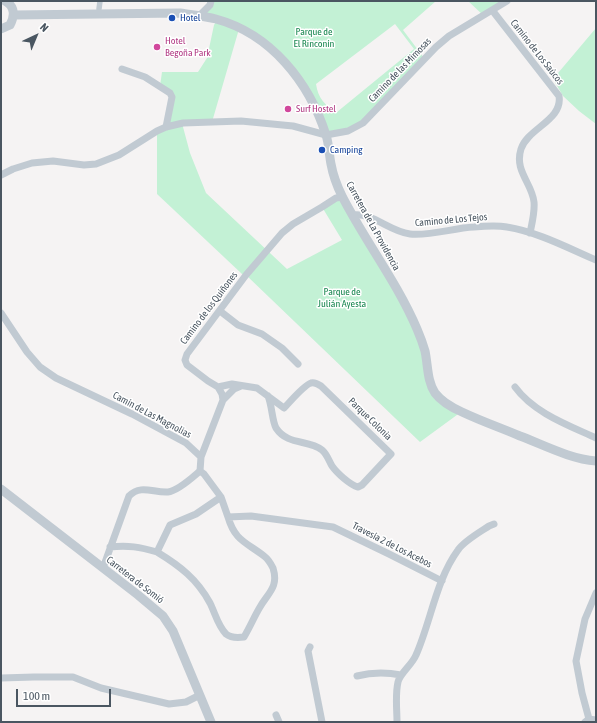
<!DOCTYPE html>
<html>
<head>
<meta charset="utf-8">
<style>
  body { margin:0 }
  #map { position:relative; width:597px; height:723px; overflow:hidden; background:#f5f3f3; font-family:"Asap Condensed",sans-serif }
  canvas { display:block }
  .frame { position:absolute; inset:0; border:2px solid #4a5661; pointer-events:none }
  .north { position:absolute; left:16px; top:16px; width:40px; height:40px; -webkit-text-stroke:3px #fff; paint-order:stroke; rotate:44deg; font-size:11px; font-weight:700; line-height:16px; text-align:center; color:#4a5661 }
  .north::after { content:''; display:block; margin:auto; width:14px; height:18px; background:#4a5661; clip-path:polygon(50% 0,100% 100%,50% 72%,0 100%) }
  .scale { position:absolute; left:16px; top:689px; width:95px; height:18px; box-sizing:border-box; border:2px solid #4a5661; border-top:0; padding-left:5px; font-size:12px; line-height:14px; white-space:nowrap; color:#4a5661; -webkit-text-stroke:3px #fff; paint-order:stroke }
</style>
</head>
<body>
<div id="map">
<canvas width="597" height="723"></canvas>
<div class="frame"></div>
<div class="north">N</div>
<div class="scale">100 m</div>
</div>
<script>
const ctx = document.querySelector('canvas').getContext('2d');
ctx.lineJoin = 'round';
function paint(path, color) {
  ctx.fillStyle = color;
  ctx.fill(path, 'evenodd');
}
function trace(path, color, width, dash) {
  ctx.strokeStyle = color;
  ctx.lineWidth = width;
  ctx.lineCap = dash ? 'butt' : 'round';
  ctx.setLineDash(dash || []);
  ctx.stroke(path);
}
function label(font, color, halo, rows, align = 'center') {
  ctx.font = font + ' "Asap Condensed",sans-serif';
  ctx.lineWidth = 3;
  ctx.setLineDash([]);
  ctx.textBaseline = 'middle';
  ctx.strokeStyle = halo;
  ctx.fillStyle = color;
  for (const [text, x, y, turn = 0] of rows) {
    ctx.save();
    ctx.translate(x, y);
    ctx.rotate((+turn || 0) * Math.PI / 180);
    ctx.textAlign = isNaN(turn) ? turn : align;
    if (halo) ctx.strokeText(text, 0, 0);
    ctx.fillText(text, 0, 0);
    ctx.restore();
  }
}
const green = new Path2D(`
  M 211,1 L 436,1 L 403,30 L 424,58 L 363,123 L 326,135 L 291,68 L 239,29 L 212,122 L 183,123 L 183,127 L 190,153 L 206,193 L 287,269 L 342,240 L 322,207 L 343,197 L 418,329 L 431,384 L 461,412 L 420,442 L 246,275 L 242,274 L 157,194 L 157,131 L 166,127 L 172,97 L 160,86 L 162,72 L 198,72 L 207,58 L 214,25 L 217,20 L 200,15 ZM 395,24 L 414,49 L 337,112 C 325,106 318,98 316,84 Z
  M 468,1 L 507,1 L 483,15 Z
  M 596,28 L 596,124 L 579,111 L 563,96 L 553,79 Z`);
const pedestrian = new Path2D(`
  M 99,9 L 100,1`);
const minor = new Path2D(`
  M 492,10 L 559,96 C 563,120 528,128 521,149 C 514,171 532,183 534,202 C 535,212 532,223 530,233
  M 200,15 L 210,5 L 211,1
  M 122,69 L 145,77 L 170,93 L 172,97 L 166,127
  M 1,175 L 13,169 L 32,163 L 53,161 L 84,165 L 96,164 L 119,155 L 157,131 L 166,127 L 183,123 L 241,121 L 293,126 L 326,135 L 348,131 L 363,123 L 436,47 L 449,36 L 507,1
  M 353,215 C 372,212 390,232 410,234 C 431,236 453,228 474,227 C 484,226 497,225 507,227 C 538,232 568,248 596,260
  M 220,311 L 238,325 L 262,334 L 282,348 L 298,364
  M 1,313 L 27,352 L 40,367 L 56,378 L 132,414 L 186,443 L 201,457 L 200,471 L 204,474 L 221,497 L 228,517 L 251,516 L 333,527 L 389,554 L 442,581
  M 218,387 L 232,384 L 257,388 L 284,408 C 290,402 304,385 311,383 C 315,382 318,384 321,386 L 391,454 L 362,485 L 358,487 C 350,485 337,473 332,466 C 329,461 327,454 322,450 C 308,439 288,446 276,428 C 272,421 272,405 268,396
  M 515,387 C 534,413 568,425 596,438
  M 223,400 L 234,389 L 241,386
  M 201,457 L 223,400 L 222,394 L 218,387 L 208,381 L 187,365 L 185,360 L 187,354 L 246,275 L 282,233 L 293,224 L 322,207 L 336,198 L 343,197
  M 221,497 L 196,514 L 170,525 L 157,552 C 180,566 197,579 210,603 C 215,613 218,626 226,634 C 231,638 237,638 244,637 C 250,627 254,617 260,607 C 268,593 279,587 273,568 C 271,564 268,559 264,556 C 246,542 235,541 228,517
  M 110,547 C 128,545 140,547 157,552
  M 103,568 L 129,496 C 141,484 153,493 168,492 C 178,491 193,477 200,471
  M 310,647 L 308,651 L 322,722
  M 357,676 C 373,672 385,672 401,675
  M 1,678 L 34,677 L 73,677 L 101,688 L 169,704 L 186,702 L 200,695
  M 276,715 L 279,722
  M 589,719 L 582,693 L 576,661 L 585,619 L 596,593
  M 397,722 C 397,709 395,695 398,682 C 400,673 412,665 416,655 C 431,621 436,580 458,550 C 464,541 480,532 489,526 L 494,524
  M 585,722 L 589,719 L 596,720`);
const tertiary = new Path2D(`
  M 14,15 L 180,13 C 192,15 204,16 216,19 C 271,34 309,82 326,135 C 329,144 329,154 331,164 C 333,175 337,186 342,196 C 365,241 397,282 417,329 C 420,336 423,344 425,351 C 428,365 427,381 435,393 C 441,401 453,408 462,412 C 481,421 501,428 520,436 C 544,445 570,459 596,461
  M 1,29 L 10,25 C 15,16 15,6 5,1
  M 1,489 L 138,595 L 163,616 L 173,631 L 211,722`);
const markers = [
  [172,18,4,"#1a4fb4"],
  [157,47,4,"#d1479c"],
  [288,109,4,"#d1479c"],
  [322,150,4,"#1a4fb4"]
];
const transitNames = [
  ["Hotel",180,18],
  ["Camping",330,150]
];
const parkNames = [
  ["Parque de",314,32],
  ["El Rinconín",314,44],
  ["Parque de",342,292],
  ["Julián Ayesta",342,304]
];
const hotelNames = [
  ["Hotel",165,41],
  ["Begoña Park",165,53],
  ["Surf Hostel",296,109]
];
const streetNames = [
  ["Camino de Los Saúcos",537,52,52],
  ["Camino de las Mimosas",400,70,-46],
  ["Camino de Los Tejos",451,220,-5],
  ["Carretera de La Providencia",373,226,61],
  ["Camino de los Quiñones",209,308,-53],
  ["Camín de Las Magnolias",152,415,28],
  ["Parque Colonia",370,419,44],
  ["Travesía 2 de Los Acebos",392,545,27],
  ["Carretera de Somió",135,580,38]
];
paint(green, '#c3f1d5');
trace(pedestrian, '#c1cad2', 5.5);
trace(minor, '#c1cad2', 7);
trace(tertiary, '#c1cad2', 9);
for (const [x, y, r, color] of markers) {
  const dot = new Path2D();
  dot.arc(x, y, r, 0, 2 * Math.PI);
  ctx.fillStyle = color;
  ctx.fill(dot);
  trace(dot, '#fff', 1.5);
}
label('10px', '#164399', '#fff', transitNames, 'left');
label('10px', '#17864f', '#fff', parkNames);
label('10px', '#b23c85', '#fff', hotelNames, 'left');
label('10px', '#4a5661', '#fff', streetNames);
</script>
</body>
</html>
